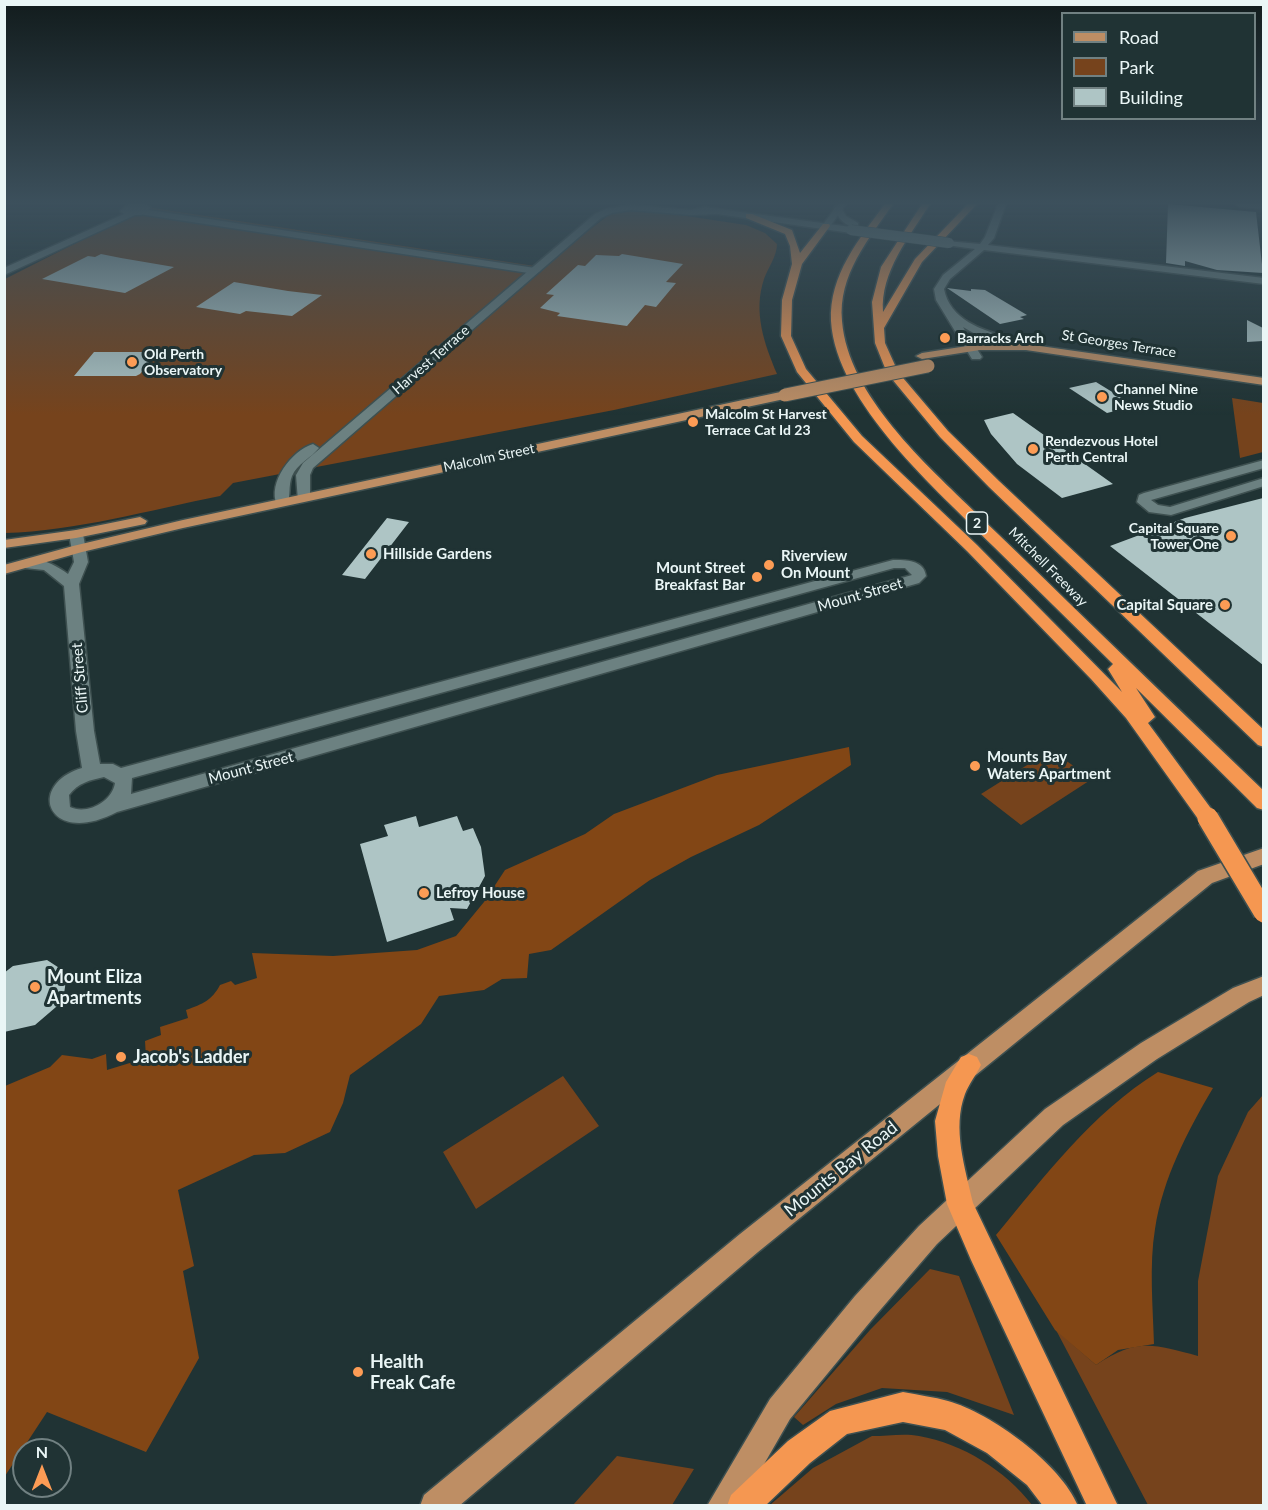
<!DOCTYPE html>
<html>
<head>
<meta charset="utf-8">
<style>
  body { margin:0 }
  #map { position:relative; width:1268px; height:1510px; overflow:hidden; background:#203334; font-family:Lato,sans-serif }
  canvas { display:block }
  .frame { position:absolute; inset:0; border:6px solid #eaf6f6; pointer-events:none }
  .legend { position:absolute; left:1061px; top:12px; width:195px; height:108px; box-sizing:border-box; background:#203334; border:2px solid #718182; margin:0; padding:8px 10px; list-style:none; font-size:18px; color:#eaf6f6 }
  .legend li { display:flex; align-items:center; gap:12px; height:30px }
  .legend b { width:30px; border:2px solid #718182 }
  .north { position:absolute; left:12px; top:1438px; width:60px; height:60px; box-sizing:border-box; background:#203334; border:2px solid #718182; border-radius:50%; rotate:0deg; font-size:16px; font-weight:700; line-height:24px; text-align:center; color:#eaf6f6 }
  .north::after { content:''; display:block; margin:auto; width:21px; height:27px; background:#fd9c55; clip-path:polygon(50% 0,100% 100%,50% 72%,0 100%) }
</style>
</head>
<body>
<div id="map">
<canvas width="1268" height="1510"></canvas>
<div class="frame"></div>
<ul class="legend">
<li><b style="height:8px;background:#be8e64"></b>Road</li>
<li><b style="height:16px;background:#76431c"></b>Park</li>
<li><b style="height:16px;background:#aec5c5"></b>Building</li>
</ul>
<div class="north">N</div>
</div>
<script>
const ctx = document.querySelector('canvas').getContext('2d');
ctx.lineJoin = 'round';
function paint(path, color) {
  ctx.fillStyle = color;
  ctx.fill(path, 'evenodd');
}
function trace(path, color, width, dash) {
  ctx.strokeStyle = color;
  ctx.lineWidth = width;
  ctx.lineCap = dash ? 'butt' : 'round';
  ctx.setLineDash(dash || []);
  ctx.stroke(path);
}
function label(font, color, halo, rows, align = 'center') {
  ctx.font = font + ' Lato,sans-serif';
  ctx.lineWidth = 6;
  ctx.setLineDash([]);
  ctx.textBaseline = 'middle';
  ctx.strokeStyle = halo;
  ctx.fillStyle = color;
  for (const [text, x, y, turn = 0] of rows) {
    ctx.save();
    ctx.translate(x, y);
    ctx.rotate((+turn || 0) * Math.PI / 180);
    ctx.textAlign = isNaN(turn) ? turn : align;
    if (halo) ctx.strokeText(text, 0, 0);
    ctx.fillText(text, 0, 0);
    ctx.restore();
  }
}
const green = new Path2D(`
  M 147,207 L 541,267 L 614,211 L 634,208 L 746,225 L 765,233 L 777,244 C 777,256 768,268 764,279 C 753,312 764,343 777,374 L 614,410 L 233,483 L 220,496 C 149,510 77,531 5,533 L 5,279 Z
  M 1232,398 L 1263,403 L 1263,452 L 1240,458 Z
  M 1051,750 L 1092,779 L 1021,825 L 981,794 Z
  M 563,1076 L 599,1126 L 476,1209 L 443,1152 Z
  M 1263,1095 L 1263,1505 L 1148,1505 L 1056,1330 L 1096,1365 C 1137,1338 1153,1344 1198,1356 L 1198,1281 L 1218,1176 L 1248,1112 Z
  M 930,1269 L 959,1276 L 1014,1415 L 947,1392 L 882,1388 L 836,1404 L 803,1425 L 794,1417 L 870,1330 Z
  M 872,1436 C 887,1436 905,1433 919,1436 C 963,1444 1005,1470 1032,1505 L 770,1505 L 813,1468 Z
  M 617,1456 L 694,1469 L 672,1505 L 573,1505 Z`);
const forest = new Path2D(`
  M 849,747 L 851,765 L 759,825 L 691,857 L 650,880 L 551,950 L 529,954 L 527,978 L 502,979 L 484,990 L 439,996 L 421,1024 L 350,1075 L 343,1103 L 330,1132 L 285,1153 L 254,1155 L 178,1190 L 194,1266 L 183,1271 L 199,1358 L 146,1452 L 47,1412 L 5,1476 L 5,1086 L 50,1067 L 62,1055 L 92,1059 L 106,1054 L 107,1070 L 146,1058 L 145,1041 L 161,1035 L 160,1027 L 188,1018 L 186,1010 C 203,1004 212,1000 220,985 L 231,981 L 235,985 L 257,978 L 252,953 L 333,956 L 417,950 L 456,936 L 484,902 L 505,870 L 585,834 L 614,814 L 717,775 Z
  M 1158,1072 L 1213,1088 C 1187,1132 1163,1178 1155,1229 C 1149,1265 1153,1308 1154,1344 L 1118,1350 L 1096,1365 L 1055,1330 L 996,1235 C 1045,1176 1092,1113 1158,1072 Z`);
const building = new Path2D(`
  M 1168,204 L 1256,212 L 1263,273 L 1217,270 L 1185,261 L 1185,266 L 1166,263 Z
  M 101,254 L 121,258 L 174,267 L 125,293 L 42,279 L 88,256 L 95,257 Z
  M 622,254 L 683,264 L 666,282 L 676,283 L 656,307 L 645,305 L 627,326 L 557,316 L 560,313 L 540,308 L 554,295 L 546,294 L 578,265 L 585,266 L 596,255 L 619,256 Z
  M 234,282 L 288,291 L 322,295 L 292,316 L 246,311 L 240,314 L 196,307 Z
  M 947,288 L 971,291 L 971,289 L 985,290 L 1027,315 L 1020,317 L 1024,319 L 1000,324 Z
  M 1247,320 L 1263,328 L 1263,341 L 1247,342 Z
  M 94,352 L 148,352 L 147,354 L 157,354 L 140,374 L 136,376 L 74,376 Z
  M 1096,382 L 1135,406 L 1107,413 L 1069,388 Z
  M 1013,413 L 1113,484 L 1062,498 L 1017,464 L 991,434 L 984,420 Z
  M 1263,498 L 1263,665 L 1110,546 L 1185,518 Z
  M 387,518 L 409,522 L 365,579 L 342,575 Z
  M 416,816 L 419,827 L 457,816 L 463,831 L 473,828 L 481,847 L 485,876 L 467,909 L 450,908 L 454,920 L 387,942 L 360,844 L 388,836 L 384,825 Z
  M 47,960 L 67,973 L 63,1001 L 35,1025 L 4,1032 L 4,973 L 13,966 Z`);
const street = new Path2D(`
  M 838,204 L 846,204 L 829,228 L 823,228 L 822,226 Z
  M 142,209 L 535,268 L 540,271 L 535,274 L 139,214 L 138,212 Z
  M 1264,460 L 1264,468 L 1151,500 L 1158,505 L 1170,507 L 1264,478 L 1264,486 L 1171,515 L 1149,512 L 1137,502 L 1139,495 L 1144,493 Z
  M 76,530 L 83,534 L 88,562 L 79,584 L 94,731 L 100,764 L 113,764 L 121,768 L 893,560 C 906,560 924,560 926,576 L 919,583 L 117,812 C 48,848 25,785 82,768 L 76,731 L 64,586 L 44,570 L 25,568 L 18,564 C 31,551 56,565 68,574 L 74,562 L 69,534 ZM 894,568 L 905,568 L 912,575 L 131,794 L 132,778 ZM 104,777 L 115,783 C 112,802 87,815 70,807 L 69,795 C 78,783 90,780 104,777 Z`);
const secondary = new Path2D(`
  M 129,204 L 145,204 L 151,208 L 141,215 L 135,215 L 4,275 L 4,268 L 124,214 L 120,211 Z
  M 998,204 L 1006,204 L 994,238 L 988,245 L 1264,278 L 1264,284 L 984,250 L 950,279 L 944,289 C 950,320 982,330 1009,338 C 1017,341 1026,342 1032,347 L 1026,350 L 1022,349 L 977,335 L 963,327 L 982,357 L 980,359 L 972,359 L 936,300 L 934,289 L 943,275 L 975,249 L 946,245 L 946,241 L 980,244 L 985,237 Z
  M 1236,204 L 1264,204 L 1264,209 L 1240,207 Z
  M 631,205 L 691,210 L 705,207 L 851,227 L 856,230 L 851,233 L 717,214 L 691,215 L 631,210 L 612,213 L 601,218 L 313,468 L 310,475 L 310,498 L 303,502 L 298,501 L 296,475 L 303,463 L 595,214 L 606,209 Z
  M 835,207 L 841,207 L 846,216 L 858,223 L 858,227 C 846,228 839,219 834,209 Z
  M 313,444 L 319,448 C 311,458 297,464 292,476 C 288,486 291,496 287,505 L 277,505 C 267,483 292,450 313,444 Z`);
const primary = new Path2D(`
  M 980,344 L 1026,344 L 1264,378 L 1264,385 L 1026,350 L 980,350 L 922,359 L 916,356 L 922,353 Z
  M 785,391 L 789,392 L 789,398 L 183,528 L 82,552 L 4,574 L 4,565 L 73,546 L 183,520 Z
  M 140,517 L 147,521 L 145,524 L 76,538 L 4,548 L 4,540 L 76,530 Z
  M 1264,848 L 1264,864 L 1212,883 L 758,1252 L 459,1506 L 420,1506 L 424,1495 L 740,1234 L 1198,871 Z
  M 1264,976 L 1264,995 L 1249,1002 L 1157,1059 L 1063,1125 L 937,1244 L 875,1316 L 790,1419 L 740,1506 L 707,1506 L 770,1399 L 855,1296 L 919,1226 L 1045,1109 L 1141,1043 L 1233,988 Z`);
const highway = new Path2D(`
  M 885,204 L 893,204 C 868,240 838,275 842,321 C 848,396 927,465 977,514 C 1008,543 1038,573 1068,602 C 1133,665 1198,728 1264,791 L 1264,810 L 1257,808 L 1136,688 L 1155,717 L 1148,723 L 1218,818 L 1215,823 L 1208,825 L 1201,823 L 1126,718 L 1091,679 L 967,551 L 854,442 L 797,372 L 781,336 L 782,300 L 792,264 L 790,246 L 785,234 L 746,218 L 746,214 L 752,214 L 792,230 L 800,253 L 823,224 L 829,224 L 830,226 L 802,264 L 792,300 L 791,336 L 806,369 L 862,436 L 977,545 L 1122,692 L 1108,669 L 1113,664 C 1073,625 1033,585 993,546 C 938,491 836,403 831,321 C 829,275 859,239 885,204 Z
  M 922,204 L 930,204 C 910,236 880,272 883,312 L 915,259 L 968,204 L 977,204 L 922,262 L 884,328 L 885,343 L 898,372 L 948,431 L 999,481 L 1264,730 L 1264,747 L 1258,745 L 989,487 L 940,437 L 887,373 L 875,343 L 872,302 L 881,267 Z
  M 969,1054 L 977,1057 L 981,1065 C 976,1075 969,1084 965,1094 C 952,1128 965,1168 973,1203 L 1118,1506 L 1087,1506 L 971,1260 L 947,1204 L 938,1156 L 935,1121 L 946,1082 L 961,1057 Z
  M 903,1392 C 918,1395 934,1397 948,1401 C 991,1413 1061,1464 1078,1506 L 1043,1506 L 1027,1485 L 987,1453 L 945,1430 L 903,1422 L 847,1434 L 810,1463 L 765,1506 L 727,1506 L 731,1495 L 788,1441 L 830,1411 Z`);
const secondaryBridge = new Path2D(`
  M 851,230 L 949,243`);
const primaryBridge = new Path2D(`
  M 785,395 L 928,366`);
const highwayBridge = new Path2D(`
  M 1208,818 L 1264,912`);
const markers = [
  [945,338,6,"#fd9c55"],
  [132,362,6,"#fd9c55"],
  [1102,397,6,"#fd9c55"],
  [693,422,6,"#fd9c55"],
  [1033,449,6,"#fd9c55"],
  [1231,536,6,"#fd9c55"],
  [371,554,6,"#fd9c55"],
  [769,565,6,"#fd9c55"],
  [757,577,6,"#fd9c55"],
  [1225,605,6,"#fd9c55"],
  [975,766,6,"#fd9c55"],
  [424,893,6,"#fd9c55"],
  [35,987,6,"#fd9c55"],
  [121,1057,6,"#fd9c55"],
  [358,1372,6,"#fd9c55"]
];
const farPoinames = [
  ["Barracks Arch",957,338],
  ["Old Perth",144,354],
  ["Observatory",144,370],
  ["Channel Nine",1114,389],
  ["News Studio",1114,405],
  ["Malcolm St Harvest",705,414],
  ["Terrace Cat Id 23",705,430],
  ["Rendezvous Hotel",1045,441],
  ["Perth Central",1045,457],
  ["Capital Square",1219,528,"right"],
  ["Tower One",1219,544,"right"]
];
const farStreetnames = [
  ["St Georges Terrace",1119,344,9],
  ["Harvest Terrace",431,360,-41],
  ["Malcolm Street",489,458,-12],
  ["Mitchell Freeway",1048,567,45]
];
const shields = [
  [977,523,21]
];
const shieldNames = [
  ["2",977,523]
];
const poiNames = [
  ["Hillside Gardens",383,554],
  ["Riverview",781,556],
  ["On Mount",781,573],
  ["Mount Street",745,568,"right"],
  ["Breakfast Bar",745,585,"right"],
  ["Capital Square",1213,605,"right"],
  ["Mounts Bay",987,757],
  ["Waters Apartment",987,774],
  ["Lefroy House",436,893]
];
const streetNames = [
  ["Mount Street",860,595,-16],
  ["Cliff Street",80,678,-95],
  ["Mount Street",251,768,-15]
];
const nearPoinames = [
  ["Mount Eliza",47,977],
  ["Apartments",47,998],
  ["Jacob's Ladder",133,1057],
  ["Health",370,1362],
  ["Freak Cafe",370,1383]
];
const nearStreetnames = [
  ["Mounts Bay Road",841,1169,-39]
];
paint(green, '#76431c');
paint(forest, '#824615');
paint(building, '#aec5c5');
trace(street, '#3e5050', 3);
trace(secondary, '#3e5050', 3);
trace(primary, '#3e5050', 3);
trace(highway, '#3e5050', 3);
paint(street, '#6c8181');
paint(secondary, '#6c8181');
paint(primary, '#be8e64');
paint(highway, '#f59751');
trace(secondaryBridge, '#3e5050', 11, []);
trace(primaryBridge, '#3e5050', 15, []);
trace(highwayBridge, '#3e5050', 24, []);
trace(secondaryBridge, '#6c8181', 10);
trace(primaryBridge, '#be8e64', 13);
trace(highwayBridge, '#f59751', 21);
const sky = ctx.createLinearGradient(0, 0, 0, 415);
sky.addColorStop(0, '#121c1d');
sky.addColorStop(0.49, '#3c505c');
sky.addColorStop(1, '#3c505c00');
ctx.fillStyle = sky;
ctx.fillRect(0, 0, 1268, 415);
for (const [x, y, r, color] of markers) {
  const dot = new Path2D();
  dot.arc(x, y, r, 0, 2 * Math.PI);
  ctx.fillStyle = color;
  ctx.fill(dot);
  trace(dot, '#203334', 2);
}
label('bold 14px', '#eaf6f6', '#203334', farPoinames, 'left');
label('14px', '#eaf6f6', '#203334', farStreetnames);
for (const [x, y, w] of shields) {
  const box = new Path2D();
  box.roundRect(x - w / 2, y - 11, w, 22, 4.5);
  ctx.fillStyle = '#203334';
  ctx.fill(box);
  trace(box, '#eaf6f6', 1.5);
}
label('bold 14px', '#eaf6f6', null, shieldNames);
label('bold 15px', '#eaf6f6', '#203334', poiNames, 'left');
label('15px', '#eaf6f6', '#203334', streetNames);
label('bold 18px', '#eaf6f6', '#203334', nearPoinames, 'left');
label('18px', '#eaf6f6', '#203334', nearStreetnames);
</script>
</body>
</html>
